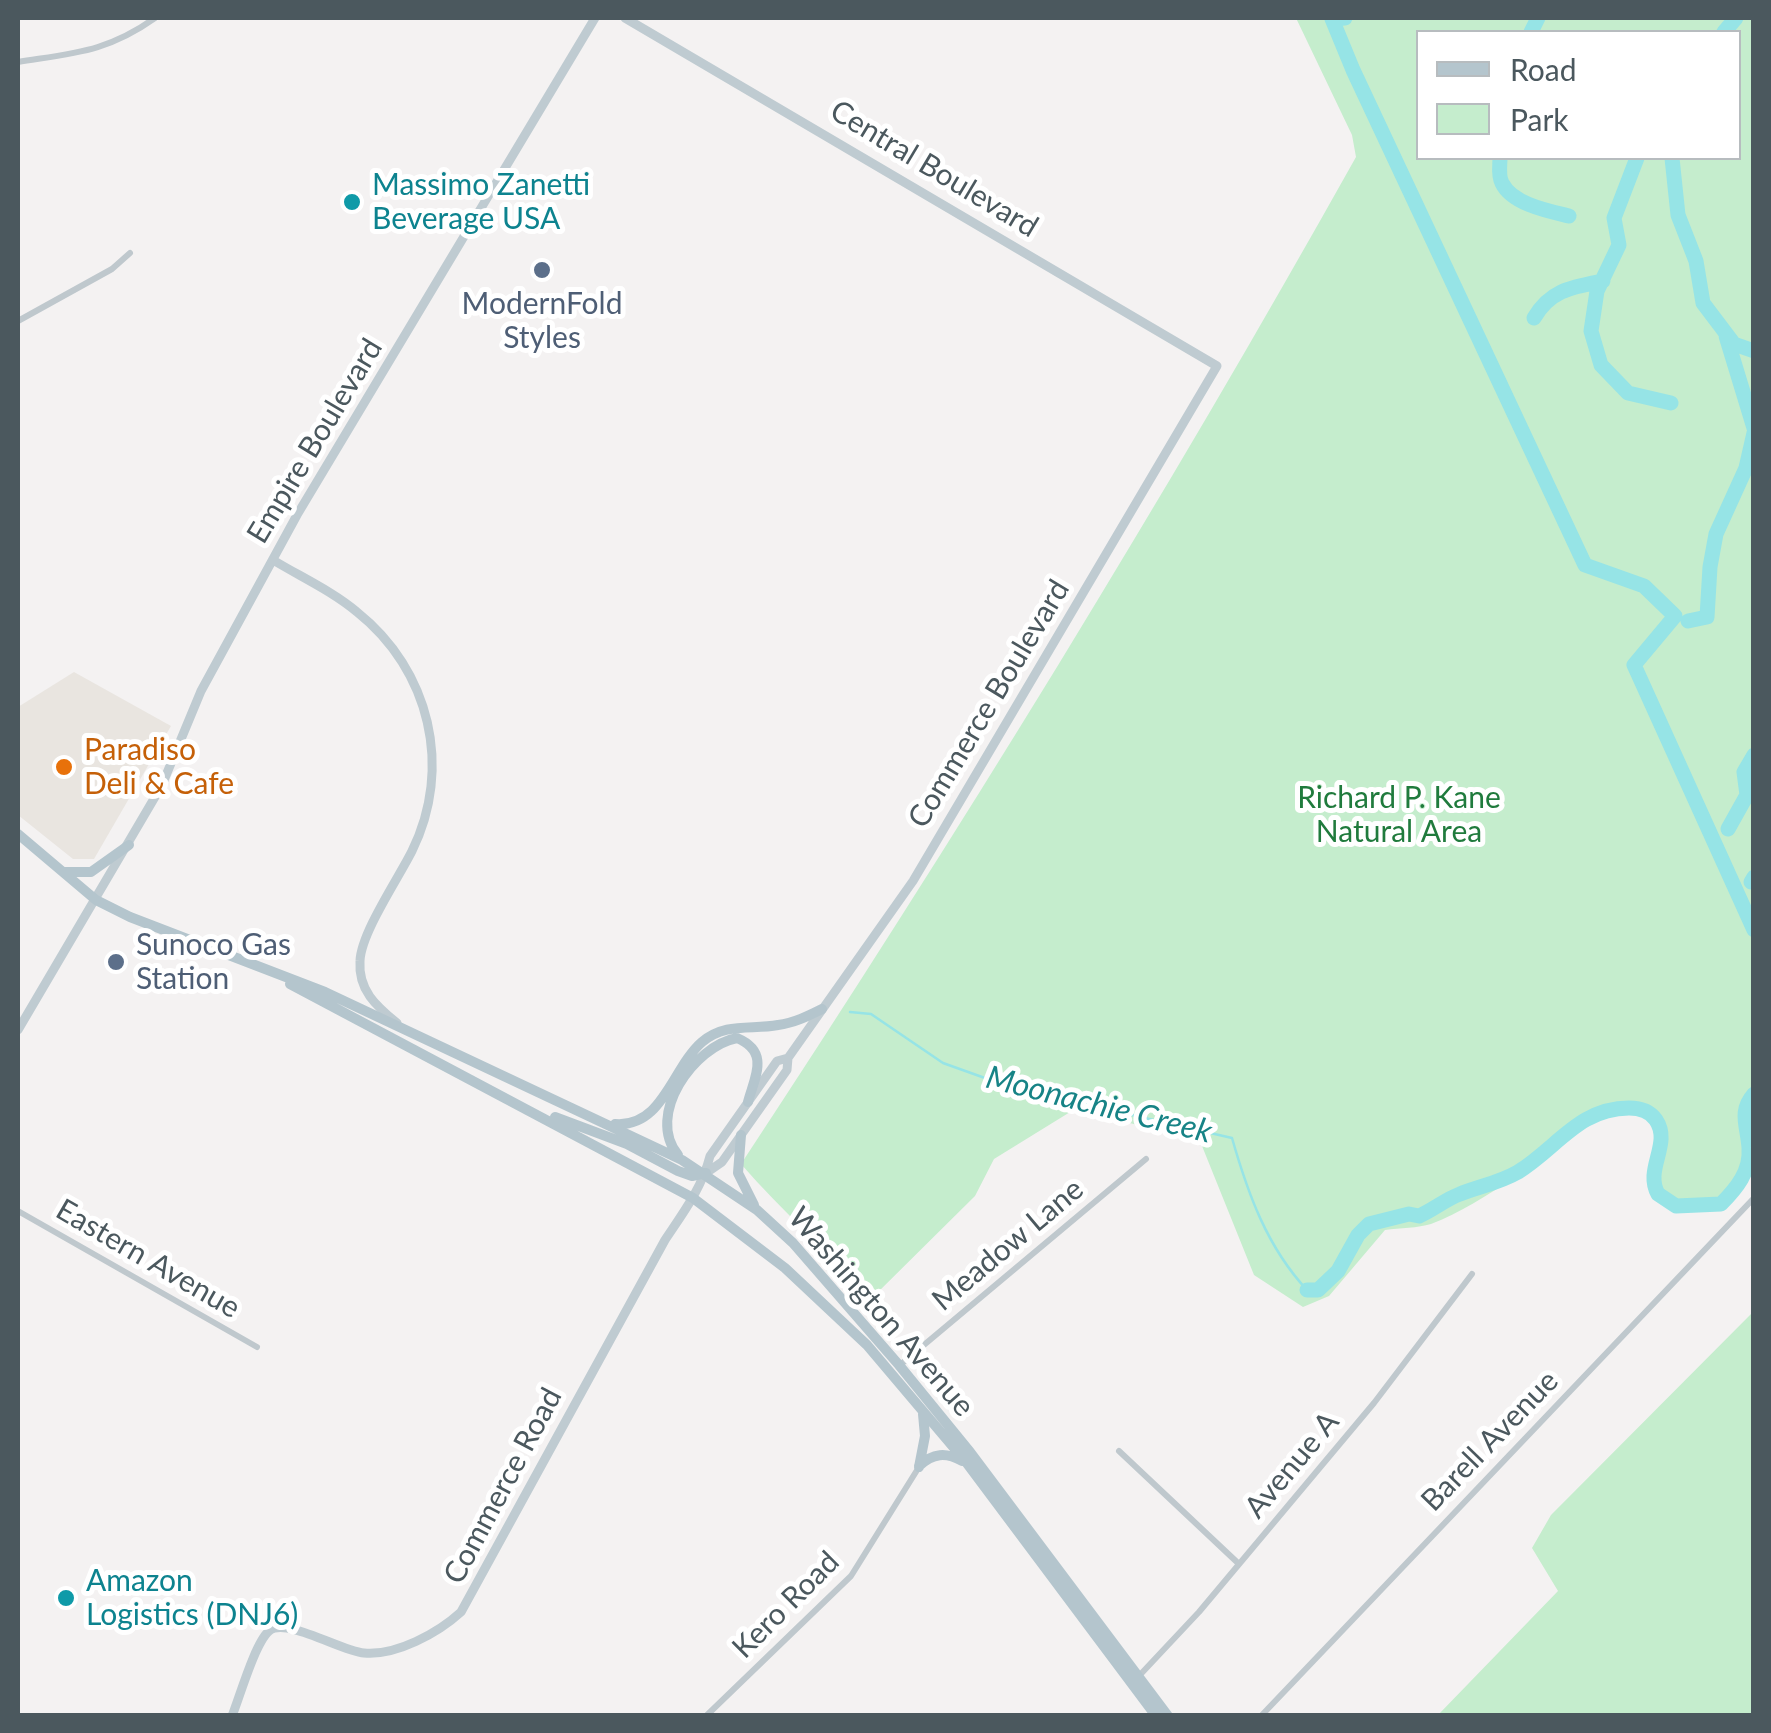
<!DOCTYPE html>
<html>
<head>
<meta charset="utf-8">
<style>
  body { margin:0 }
  #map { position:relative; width:1771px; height:1733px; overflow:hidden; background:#f4f2f2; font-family:Lato,sans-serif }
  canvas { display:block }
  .frame { position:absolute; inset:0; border:20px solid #4b585e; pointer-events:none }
  .legend { position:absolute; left:1416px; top:30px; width:325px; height:130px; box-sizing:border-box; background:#fff; border:2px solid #b7bcbf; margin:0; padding:12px 18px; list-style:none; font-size:30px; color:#4b585e }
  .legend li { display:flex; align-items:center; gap:20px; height:50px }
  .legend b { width:50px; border:2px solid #b7bcbf }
</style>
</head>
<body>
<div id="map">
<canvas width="1771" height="1733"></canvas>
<div class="frame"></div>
<ul class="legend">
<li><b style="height:12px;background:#b4c5cd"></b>Road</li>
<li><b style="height:28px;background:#c5edcd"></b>Park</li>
</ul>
</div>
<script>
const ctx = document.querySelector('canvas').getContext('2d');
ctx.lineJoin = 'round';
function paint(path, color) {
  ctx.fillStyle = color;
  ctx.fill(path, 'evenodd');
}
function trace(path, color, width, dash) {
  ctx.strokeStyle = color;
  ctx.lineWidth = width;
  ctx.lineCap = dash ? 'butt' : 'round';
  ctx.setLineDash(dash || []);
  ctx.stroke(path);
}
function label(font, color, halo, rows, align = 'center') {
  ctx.font = font + ' Lato,sans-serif';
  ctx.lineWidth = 10;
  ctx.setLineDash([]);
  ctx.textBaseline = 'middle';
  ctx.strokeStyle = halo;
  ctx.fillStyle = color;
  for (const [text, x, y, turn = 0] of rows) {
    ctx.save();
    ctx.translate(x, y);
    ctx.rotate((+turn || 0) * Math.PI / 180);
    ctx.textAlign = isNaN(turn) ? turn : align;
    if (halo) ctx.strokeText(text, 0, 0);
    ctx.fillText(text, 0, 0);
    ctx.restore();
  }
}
const commercial = new Path2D(`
  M 74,672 L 171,726 L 94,859 L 73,859 L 18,815 L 18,707 Z`);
const green = new Path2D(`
  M 1296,18 L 1753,18 L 1754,1094 C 1738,1112 1748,1127 1749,1148 C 1751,1171 1736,1189 1721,1204 C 1701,1209 1661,1212 1653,1186 C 1646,1161 1684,1115 1635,1107 C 1580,1098 1552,1154 1513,1179 C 1488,1194 1459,1214 1431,1224 C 1418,1228 1400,1228 1385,1230 L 1329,1296 L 1303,1307 L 1254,1275 L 1200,1141 L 1075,1109 L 994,1159 L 975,1196 L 870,1300 C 830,1251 782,1212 741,1164 C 957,836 1164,500 1356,157 L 1352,135 ZM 1418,32 L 1738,32 L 1738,158 L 1418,158 Z
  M 1753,1312 L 1753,1715 L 1438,1715 L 1558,1591 L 1532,1548 L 1551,1515 Z`);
const stream = new Path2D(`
  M 850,1012 L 871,1014 L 943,1063 L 1010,1087 L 1232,1138 C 1248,1194 1267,1247 1307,1290
  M 1752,1635 L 1754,1633`);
const river = new Path2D(`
  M 1345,18 L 1332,19 L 1353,70 L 1585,565 L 1644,586 L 1675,616 L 1634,665 L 1754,930
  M 1531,32 L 1538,18
  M 1724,32 L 1736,18
  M 1500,158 C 1500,165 1498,176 1502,183 C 1512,204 1548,211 1569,216
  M 1637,158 L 1614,218 L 1619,245 L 1597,291 L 1591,331 L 1601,365 L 1628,393 L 1671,403
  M 1672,158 L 1678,215 L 1696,261 L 1703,303 L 1734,344 L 1754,351
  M 1534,318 C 1550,290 1572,287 1603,281
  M 1726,336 L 1754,428
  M 1688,621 L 1707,617 L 1710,567 L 1716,534 L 1746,468 L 1754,433
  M 1728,829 L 1747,795 L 1744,772 L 1754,755
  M 1751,882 L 1754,877
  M 1307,1290 L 1318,1290 L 1338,1271 L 1358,1235 L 1369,1224 L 1409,1214 L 1419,1216 C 1433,1210 1446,1199 1460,1194 C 1480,1186 1499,1183 1518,1172 C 1557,1148 1579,1108 1629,1108 C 1639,1108 1650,1111 1656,1120 C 1672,1144 1644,1169 1658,1194 L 1676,1206 L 1721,1204 C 1736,1189 1751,1171 1749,1148 C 1748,1127 1738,1112 1754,1094`);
const street = new Path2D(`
  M 18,62 C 74,53 107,52 155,18
  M 18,321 L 112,269 L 130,253
  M 18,1211 L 257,1347
  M 900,1365 L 1146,1159
  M 1119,1451 L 1239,1564
  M 1138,1677 L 1199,1612 L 1374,1403 L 1472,1274
  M 706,1716 L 851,1576 L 919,1467
  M 1261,1716 L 1754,1198`);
const secondary = new Path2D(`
  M 625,18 L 1217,366 L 913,881 L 788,1058 L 787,1070 L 722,1162 L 706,1173
  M 273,560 C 301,577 332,591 357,612 C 430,670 453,768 412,851 C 398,879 361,933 360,961 C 358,990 376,1006 397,1023
  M 18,1030 L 162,785 L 201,691 L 297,515 L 595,18
  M 232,1716 C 240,1696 255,1643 269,1631 C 286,1617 341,1651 364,1653 C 396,1656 438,1633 461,1612 L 665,1240 C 683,1213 702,1188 710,1156 L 777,1061 L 788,1058`);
const primary = new Path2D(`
  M 18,834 L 96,900 L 130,917 L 325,992 L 682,1160 L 757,1210 L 793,1243 L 899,1365 L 970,1452 L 1168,1716
  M 63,872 L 91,872 L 129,845
  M 290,984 L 693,1198 L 785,1268 L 867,1345 L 966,1462 L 1156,1716
  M 555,1117 L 627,1144 L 678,1171 L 692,1176 L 706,1173
  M 615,1124 C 663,1128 672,1068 702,1042 C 726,1022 751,1030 778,1025 C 794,1023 808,1016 822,1009
  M 741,1135 L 738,1173 L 754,1205
  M 678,1155 C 645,1115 694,1046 737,1038 C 770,1052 755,1076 748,1102
  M 919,1466 C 933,1453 946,1452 962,1461
  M 919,1467 L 925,1436 L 923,1414`);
const markers = [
  [352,202,10,"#0f9aa8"],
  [542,270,10,"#5c6f8a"],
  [64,767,10,"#e8710a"],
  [116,962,10,"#5c6f8a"],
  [66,1598,10,"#0f9aa8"]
];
const streetNames = [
  ["Central Boulevard",934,169,31],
  ["Empire Boulevard",315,441,-59],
  ["Commerce Boulevard",989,704,-59],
  ["Meadow Lane",1008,1245,-40],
  ["Eastern Avenue",148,1259,30],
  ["Washington Avenue",881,1312,49],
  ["Barell Avenue",1490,1441,-46],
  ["Avenue A",1292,1465,-50],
  ["Commerce Road",503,1486,-62],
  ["Kero Road",786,1605,-45]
];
const cultureNames = [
  ["Massimo Zanetti",372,185],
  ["Beverage USA",372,219],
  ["Amazon",86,1581],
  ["Logistics (DNJ6)",86,1615]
];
const serviceNames = [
  ["ModernFold",542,304],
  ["Styles",542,338],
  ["Sunoco Gas",136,945,"left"],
  ["Station",136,979,"left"]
];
const foodNames = [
  ["Paradiso",84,750],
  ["Deli & Cafe",84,784]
];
const parkNames = [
  ["Richard P. Kane",1399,798],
  ["Natural Area",1399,832]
];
const waterNames = [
  ["Moonachie Creek",1099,1105,14]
];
paint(commercial, '#e9e5e0');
paint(green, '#c5edcd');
trace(stream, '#96e4e6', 2.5);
trace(river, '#96e4e6', 15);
trace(street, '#bfc8cd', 6);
trace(secondary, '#bfcbd1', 9);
trace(primary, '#b4c5cd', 10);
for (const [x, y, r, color] of markers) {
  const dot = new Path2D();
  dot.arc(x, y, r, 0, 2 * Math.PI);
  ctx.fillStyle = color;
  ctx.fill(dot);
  trace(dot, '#fff', 4);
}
label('30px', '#4b585e', '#fff', streetNames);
label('30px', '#0d838f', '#fff', cultureNames, 'left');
label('30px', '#4e5e75', '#fff', serviceNames);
label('30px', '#c56008', '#fff', foodNames, 'left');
label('30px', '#207b3d', '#fff', parkNames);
label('italic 32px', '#178386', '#fff', waterNames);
</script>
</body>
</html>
